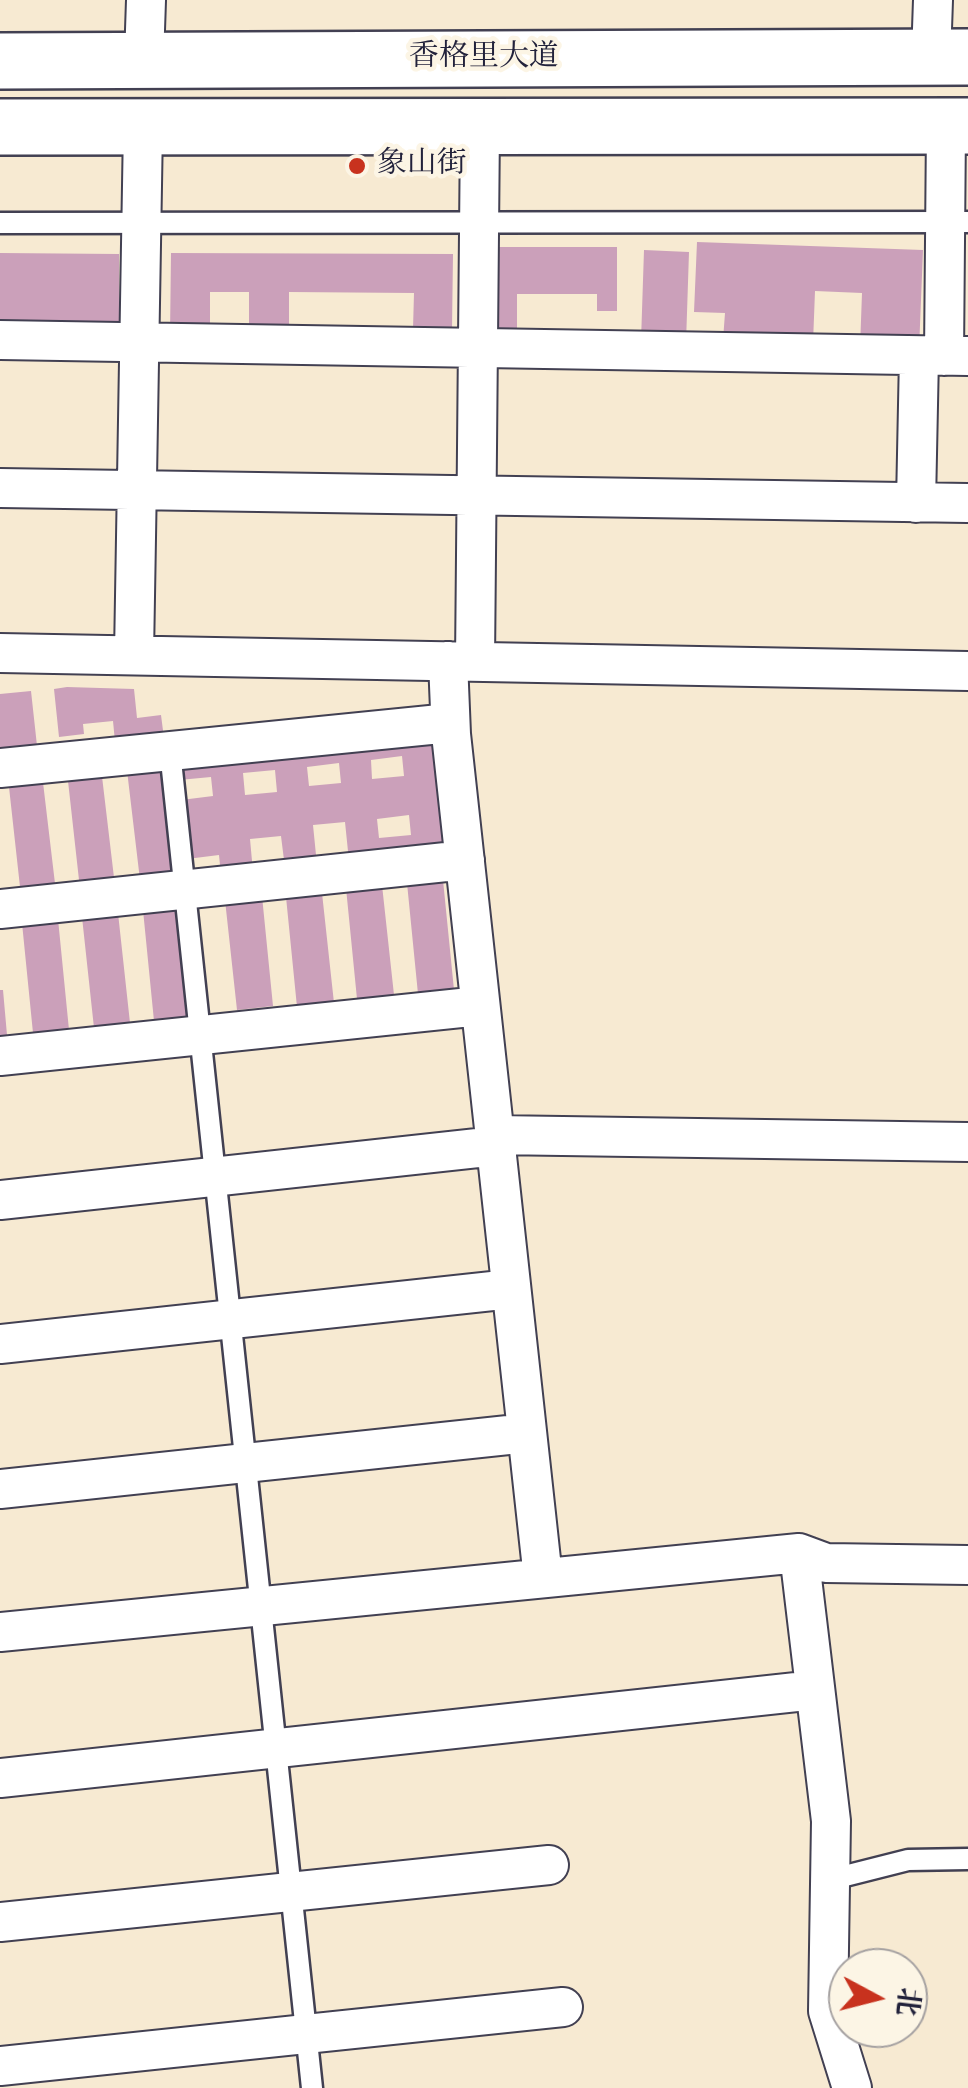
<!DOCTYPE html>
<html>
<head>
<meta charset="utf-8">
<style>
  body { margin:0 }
  #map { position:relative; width:968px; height:2088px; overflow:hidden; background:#f7ead2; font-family:Vollkorn,"Noto Serif SC",serif }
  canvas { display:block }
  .north { position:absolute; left:828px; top:1948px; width:100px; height:100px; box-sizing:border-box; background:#fcf5e5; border:2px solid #a5a1a1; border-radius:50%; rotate:97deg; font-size:28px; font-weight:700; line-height:40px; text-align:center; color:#22223b }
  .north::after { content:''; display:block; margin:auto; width:35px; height:45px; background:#c8321e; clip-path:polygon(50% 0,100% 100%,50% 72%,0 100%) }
</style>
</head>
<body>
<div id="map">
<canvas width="968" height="2088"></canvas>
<div class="north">北</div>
</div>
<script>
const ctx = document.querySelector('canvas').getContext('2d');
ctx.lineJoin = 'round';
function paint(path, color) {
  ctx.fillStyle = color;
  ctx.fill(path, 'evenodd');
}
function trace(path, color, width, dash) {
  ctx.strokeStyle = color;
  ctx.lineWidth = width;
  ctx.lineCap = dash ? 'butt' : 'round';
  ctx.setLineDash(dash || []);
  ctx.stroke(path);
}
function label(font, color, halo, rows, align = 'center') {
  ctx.font = font + ' Vollkorn,"Noto Serif SC",serif';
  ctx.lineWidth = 9;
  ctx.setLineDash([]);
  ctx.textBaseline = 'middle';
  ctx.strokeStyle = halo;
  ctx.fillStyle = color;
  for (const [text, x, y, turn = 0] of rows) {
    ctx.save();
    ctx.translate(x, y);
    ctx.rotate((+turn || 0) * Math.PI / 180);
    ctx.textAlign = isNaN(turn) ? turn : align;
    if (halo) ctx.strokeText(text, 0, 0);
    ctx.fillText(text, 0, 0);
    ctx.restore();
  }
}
const building = new Path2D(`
  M 697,242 L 923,250 L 919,350 L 860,348 L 862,293 L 815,291 L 813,343 L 723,340 L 725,313 L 694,312 Z
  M 488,247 L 617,247 L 617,311 L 597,311 L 597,294 L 517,294 L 517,341 L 487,341 Z
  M 644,250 L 689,252 L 686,343 L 641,341 Z
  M 0,253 L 119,254 L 119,324 L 0,323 Z
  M 171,253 L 453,254 L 452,329 L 413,329 L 414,293 L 289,292 L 289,328 L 249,328 L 249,292 L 210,292 L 210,334 L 170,334 Z
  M 67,687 L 134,689 L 137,718 L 161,715 L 165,746 L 116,752 L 113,721 L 83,724 L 84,734 L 59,737 L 54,689 Z
  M 31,691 L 38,755 L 0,760 L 0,694 Z
  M 432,733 L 445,851 L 349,861 L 345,822 L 313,825 L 317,865 L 285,868 L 281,836 L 250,839 L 253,872 L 221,875 L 219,855 L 187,859 L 181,800 L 213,796 L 211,777 L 179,780 L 177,761 ZM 402,756 L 404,776 L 372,779 L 371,760 ZM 339,763 L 341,783 L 309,786 L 307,767 ZM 275,770 L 277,792 L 245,795 L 243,773 ZM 409,815 L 411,835 L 379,838 L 377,819 Z
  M 161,758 L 174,876 L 140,880 L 126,762 Z
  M 101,768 L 115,886 L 80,889 L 67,772 Z
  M 42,774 L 56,892 L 21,896 L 8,778 Z
  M 443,880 L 454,990 L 418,994 L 407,883 Z
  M 382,885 L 394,995 L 357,999 L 346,888 Z
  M 322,893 L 334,1003 L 297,1007 L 286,897 Z
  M 262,896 L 273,1006 L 237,1010 L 225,900 Z
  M 179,907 L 190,1017 L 154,1021 L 143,910 Z
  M 118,913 L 130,1023 L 94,1028 L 82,917 Z
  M 58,919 L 69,1030 L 33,1033 L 22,923 Z
  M 0,990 L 3,990 L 7,1035 L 0,1035 Z`);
const lane = new Path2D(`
  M 0,223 L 968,222
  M 170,751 L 312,2088
  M 829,1880 L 908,1860 L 968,1859`);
const street = new Path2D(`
  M 931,58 L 933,0
  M 144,60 L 146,0
  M 0,340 L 968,356
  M 944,356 L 946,126
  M 0,488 L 968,503
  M 916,503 L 919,356
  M 0,653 L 968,671
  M 134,655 L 143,127
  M 448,661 L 451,734 L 543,1578
  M 475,662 L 480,126
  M 0,768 L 450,723
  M 0,909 L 465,860
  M 0,1056 L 480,1006
  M 495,1135 L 968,1142
  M 0,1200 L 496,1146
  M 0,1344 L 511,1289
  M 0,1489 L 527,1433
  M 799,1553 L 831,1821 L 828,2011 L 852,2088
  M 0,1632 L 799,1553 L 826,1563 L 968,1565
  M 0,1778 L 815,1690
  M 0,1922 L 549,1865
  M 0,2066 L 563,2007`);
const secondary = new Path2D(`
  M 0,61 L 968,57
  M 0,127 L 968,126`);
const markers = [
  [357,166,10,"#c8321e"]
];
const streetNames = [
  ["香格里大道",484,59]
];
const poiNames = [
  ["象山街",377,166]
];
paint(building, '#cba0ba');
trace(lane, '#424052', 25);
trace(street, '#424052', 42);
trace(secondary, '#424052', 60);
trace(lane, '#fff', 20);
trace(street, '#fff', 38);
trace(secondary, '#fff', 55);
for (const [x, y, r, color] of markers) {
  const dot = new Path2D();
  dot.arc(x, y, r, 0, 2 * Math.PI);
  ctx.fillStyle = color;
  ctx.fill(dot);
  trace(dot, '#fcf5e5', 4);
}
label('30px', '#22223b', '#fcf5e5', streetNames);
label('30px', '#22223b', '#fcf5e5', poiNames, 'left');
</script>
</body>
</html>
